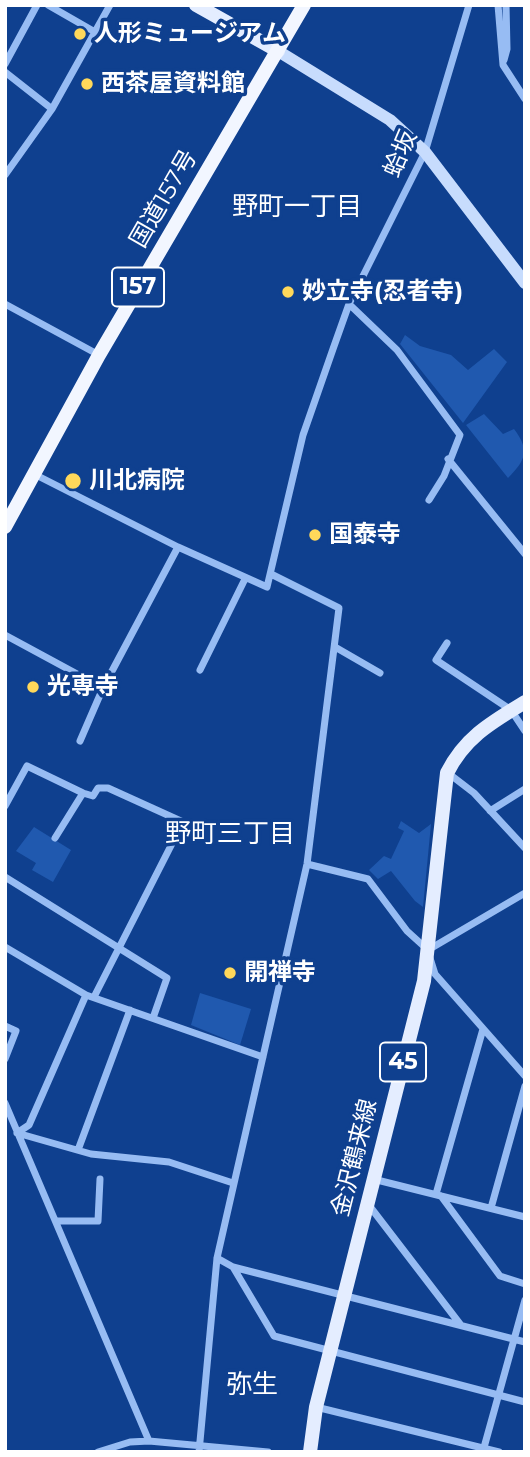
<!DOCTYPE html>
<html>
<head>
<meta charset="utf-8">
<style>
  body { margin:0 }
  #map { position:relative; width:530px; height:1457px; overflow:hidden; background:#0f408f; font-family:Montserrat,sans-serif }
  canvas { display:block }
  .frame { position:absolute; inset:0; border:7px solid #fff; pointer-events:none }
</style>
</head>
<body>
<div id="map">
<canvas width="530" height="1457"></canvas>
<div class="frame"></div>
</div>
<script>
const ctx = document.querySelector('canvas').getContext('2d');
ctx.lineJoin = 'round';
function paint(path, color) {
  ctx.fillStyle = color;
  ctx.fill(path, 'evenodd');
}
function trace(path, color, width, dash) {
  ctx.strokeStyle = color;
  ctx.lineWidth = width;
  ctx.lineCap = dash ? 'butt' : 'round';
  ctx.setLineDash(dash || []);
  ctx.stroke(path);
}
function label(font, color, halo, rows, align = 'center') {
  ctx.font = font + ' Montserrat,"Noto Sans JP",sans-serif';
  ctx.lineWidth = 7;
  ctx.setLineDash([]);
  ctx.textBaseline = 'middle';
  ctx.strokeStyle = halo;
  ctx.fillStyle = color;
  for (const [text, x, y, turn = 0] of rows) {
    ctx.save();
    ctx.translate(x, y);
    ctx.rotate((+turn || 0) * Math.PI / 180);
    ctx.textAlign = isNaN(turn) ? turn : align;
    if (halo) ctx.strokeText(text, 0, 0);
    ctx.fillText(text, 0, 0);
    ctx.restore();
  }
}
const green = new Path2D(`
  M 405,335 L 420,346 L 451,355 L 468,370 L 494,349 L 507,362 L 463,423 L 400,344 Z
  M 484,414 L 503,434 L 514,429 C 530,450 526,460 508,478 L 466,425 Z
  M 401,821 L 419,833 L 431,824 L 423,907 L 415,901 L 391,871 L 378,879 L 369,870 L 384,856 L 391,859 L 404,831 L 398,828 Z
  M 34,827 L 71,850 L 53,882 L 32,870 L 36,863 L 16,851 Z
  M 200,993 L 251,1009 L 240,1045 L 191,1025 Z`);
const minor = new Path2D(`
  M 48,5 L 95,32
  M 498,5 L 503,65 L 525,99
  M 504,60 L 507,49 L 506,5
  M 5,64 L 37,5
  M 5,72 L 52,109
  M 5,175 L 52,109 L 110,5
  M 5,304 L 99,355
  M 349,304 L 397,350 L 460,435 L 444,476 L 429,500
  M 448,459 L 525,554
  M 34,474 L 178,547 L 267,587 L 303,435 L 333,349 L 349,304 L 425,152 L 469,5
  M 5,635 L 103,688
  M 447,643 L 436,660 L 511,710 L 525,731
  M 335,647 L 380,673
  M 200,670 L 245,579
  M 80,741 L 103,688 L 178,547
  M 448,773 L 474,793 L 525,848
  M 5,806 L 27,766 L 83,793 L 93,796 L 98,788 L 108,788 L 183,822 L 94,997
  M 490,811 L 525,789
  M 55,838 L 83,793
  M 307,864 L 368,879 L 407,931 L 428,950 L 525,893
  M 5,877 L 167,978 L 153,1018
  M 5,947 L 86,995 L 263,1057
  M 430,958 L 435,974 L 525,1076
  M 5,1026 L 16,1031 L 5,1059
  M 5,1103 L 149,1441
  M 17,1133 L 91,1154 L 169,1162 L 233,1183
  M 17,1133 L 29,1125 L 86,995
  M 78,1150 L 130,1010
  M 373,1179 L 525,1217
  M 436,1194 L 483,1029
  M 441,1196 L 500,1276 L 525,1284
  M 368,1204 L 460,1324
  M 491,1208 L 525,1086
  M 58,1221 L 98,1221 L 100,1179
  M 217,1258 L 233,1267 L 525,1342
  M 233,1267 L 274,1336 L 525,1402
  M 316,1407 L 499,1452
  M 483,1451 L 525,1300
  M 98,1452 L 130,1442 L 149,1441 L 268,1452
  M 199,1452 L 217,1258 L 307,864 L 339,608 L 271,574`);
const secondary = new Path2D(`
  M 278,51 L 390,120 L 425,152 L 525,283`);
const primary = new Path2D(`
  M 196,5 L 278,51
  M 310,1452 L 316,1407 L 424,981 L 447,773 C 465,737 492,722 525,702`);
const trunk = new Path2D(`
  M 5,527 L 99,355 L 304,5`);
const markers = [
  [80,34,7,"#ffd85a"],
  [87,84,7,"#ffd85a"],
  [288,292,7,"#ffd85a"],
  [73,481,9,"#ffd85a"],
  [315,535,7,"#ffd85a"],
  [33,687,7,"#ffd85a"],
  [230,973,7,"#ffd85a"]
];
const shields = [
  [138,287,52],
  [403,1062,46]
];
const shieldNames = [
  ["157",138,287],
  ["45",403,1062]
];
const poiNames = [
  ["人形ミュージアム",94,34],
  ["西茶屋資料館",101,84],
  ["妙立寺(忍者寺)",302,292],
  ["川北病院",89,481],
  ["国泰寺",329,535],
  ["光専寺",47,687],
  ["開禅寺",244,973]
];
const streetNames = [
  ["蛤坂",401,154,-67],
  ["国道157号",164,199,-60],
  ["金沢鶴来線",355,1158,-76]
];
const neighbourhoodNames = [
  ["野町一丁目",297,207],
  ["野町三丁目",230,834],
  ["弥生",252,1385]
];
paint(green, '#2059af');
trace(minor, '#97bcf3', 7);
trace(secondary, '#c7dcfd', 12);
trace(primary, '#e4edff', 14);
trace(trunk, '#f2f6ff', 14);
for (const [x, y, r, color] of markers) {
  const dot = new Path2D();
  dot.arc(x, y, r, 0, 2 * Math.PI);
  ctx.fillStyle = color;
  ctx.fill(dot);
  trace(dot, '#0f408f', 2.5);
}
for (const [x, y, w] of shields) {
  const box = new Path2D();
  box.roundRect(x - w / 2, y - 19.5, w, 39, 5);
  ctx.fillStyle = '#0f408f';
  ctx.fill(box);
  trace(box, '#fff', 2);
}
label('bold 23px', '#fff', null, shieldNames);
label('bold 24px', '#fff', '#0f408f', poiNames, 'left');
label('24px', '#fff', '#0f408f', streetNames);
label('26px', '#fff', '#0f408f', neighbourhoodNames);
</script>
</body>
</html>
